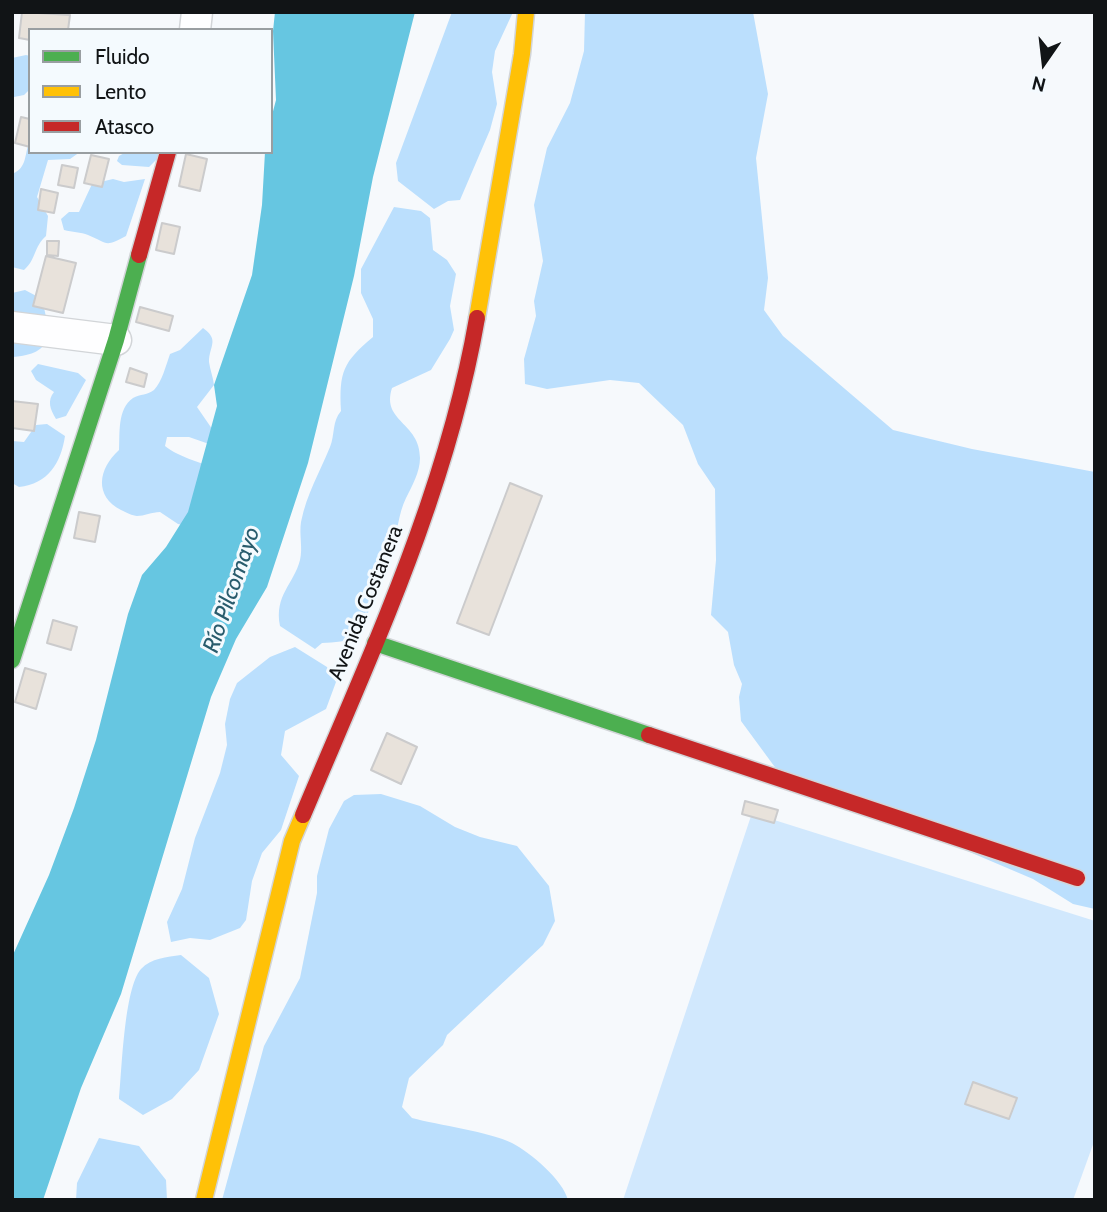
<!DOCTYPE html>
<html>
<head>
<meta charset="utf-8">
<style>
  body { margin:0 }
  #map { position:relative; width:1107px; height:1212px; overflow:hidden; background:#f6f9fc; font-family:Cabin,sans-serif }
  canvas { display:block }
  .frame { position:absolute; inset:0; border:14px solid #111416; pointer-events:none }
  .legend { position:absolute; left:28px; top:28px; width:245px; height:126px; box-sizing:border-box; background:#f4fafe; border:2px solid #999ea1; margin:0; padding:9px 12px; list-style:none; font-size:21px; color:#111416 }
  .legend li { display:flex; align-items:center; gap:14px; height:35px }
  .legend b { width:35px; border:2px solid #999ea1 }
  .north { position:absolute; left:1009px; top:28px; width:70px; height:70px; -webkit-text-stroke:5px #f4fafe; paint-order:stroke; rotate:194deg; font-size:19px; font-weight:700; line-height:28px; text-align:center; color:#111416 }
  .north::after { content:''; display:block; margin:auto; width:24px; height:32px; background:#111416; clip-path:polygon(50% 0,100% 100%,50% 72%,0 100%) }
</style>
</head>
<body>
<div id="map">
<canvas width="1107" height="1212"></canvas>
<div class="frame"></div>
<ul class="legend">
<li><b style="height:9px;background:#4caf50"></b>Fluido</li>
<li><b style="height:9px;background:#ffc107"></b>Lento</li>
<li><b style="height:9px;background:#c62828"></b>Atasco</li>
</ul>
<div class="north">N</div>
</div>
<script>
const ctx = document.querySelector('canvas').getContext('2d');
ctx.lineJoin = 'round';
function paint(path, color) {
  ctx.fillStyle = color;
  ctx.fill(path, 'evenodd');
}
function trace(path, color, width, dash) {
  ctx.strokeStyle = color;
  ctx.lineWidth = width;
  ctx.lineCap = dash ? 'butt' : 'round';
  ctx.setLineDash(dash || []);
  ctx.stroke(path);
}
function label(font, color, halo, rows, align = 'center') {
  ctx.font = font + ' Cabin,sans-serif';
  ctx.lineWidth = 6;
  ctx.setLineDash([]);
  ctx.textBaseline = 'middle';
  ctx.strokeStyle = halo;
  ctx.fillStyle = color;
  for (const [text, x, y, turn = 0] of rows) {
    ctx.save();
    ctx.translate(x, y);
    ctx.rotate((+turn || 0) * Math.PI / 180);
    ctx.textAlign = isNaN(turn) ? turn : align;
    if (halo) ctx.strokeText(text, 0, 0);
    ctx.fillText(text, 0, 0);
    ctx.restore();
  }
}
const green = new Path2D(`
  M 752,813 L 1095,921 L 1095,1139 L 1073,1200 L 623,1200 Z`);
const forest = new Path2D(`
  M 452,12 L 513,12 L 495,51 L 492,72 L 497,104 L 490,130 L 460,200 L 448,201 L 434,209 L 398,181 L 396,163 Z
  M 585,12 L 753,12 L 768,94 L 756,158 L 768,278 L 764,310 L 783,336 L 893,430 L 972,449 L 1095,472 L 1095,909 L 1073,904 L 1033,879 L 777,770 L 741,721 L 739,697 L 742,684 L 734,665 L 728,632 L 711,615 L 716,560 L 715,489 L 698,464 L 683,425 L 639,383 L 610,380 L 547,389 L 525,384 L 524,359 L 536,316 L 534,301 L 543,261 L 534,205 L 547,148 L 570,103 L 584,51 Z
  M 26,55 L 30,56 L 30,89 L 24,95 L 14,97 L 12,105 L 12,58 Z
  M 30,140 L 30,152 L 80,152 L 70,159 L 48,160 L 37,197 L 48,216 L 46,236 C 34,246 36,260 24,270 L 12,267 L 12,174 C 28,168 24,153 30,140 Z
  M 126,152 L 164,152 L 149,167 L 122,165 L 117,161 L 119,156 Z
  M 113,179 L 124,182 L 145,179 L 126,236 C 104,248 108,243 88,235 C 81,232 72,232 64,230 L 61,219 L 69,212 L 79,212 L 92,184 Z
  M 394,207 L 421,211 L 430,218 L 433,250 L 447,260 L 456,274 L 450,306 L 454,330 L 450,339 L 431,370 L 392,388 C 381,422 420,422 420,458 C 420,472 412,486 406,498 C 398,514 398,533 391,550 C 387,560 379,568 375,578 C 369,595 371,622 358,634 C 348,643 334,642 322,643 L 315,649 L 280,626 C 274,595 294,584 300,560 C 303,548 299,535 301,522 C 307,493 319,474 330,447 C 335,435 332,421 341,411 C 339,372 343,362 373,337 L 373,319 L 361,293 L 361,269 Z
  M 25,290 L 42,299 C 50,333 56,354 12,357 L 12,293 Z
  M 203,328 C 220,340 209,346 209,362 C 210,369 213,377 214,385 L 197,407 L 219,439 L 209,444 L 189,437 L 167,437 L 165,446 C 178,457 208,465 225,472 L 199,529 L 178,524 L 160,512 C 152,512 144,516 137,516 C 133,516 125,512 121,510 C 94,496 98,469 119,450 C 120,434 117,409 133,398 C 140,394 148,395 154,390 C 162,382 166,365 170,354 L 180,350 Z
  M 38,364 L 78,373 L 86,380 L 66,416 L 56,419 C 50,409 47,401 54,392 L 36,380 L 31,371 Z
  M 47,424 L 65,436 C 61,463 48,484 19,487 L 12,483 L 12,441 L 24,442 L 36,425 Z
  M 295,647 L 327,667 L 336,682 L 326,709 L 285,731 L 281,755 L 299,776 L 281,830 L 262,853 L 252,881 L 246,920 L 240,928 L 210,940 L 190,938 L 171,942 L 167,922 L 182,889 L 195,838 L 220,773 L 227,745 L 225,724 L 230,699 L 237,683 L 270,657 Z
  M 381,794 L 420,806 L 455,827 L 480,837 L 517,846 L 549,886 L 555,921 L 543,945 L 447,1035 L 443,1045 L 409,1078 L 402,1107 L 412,1118 C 438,1125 490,1132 512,1143 C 530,1152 563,1180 568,1200 L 222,1200 L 264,1046 L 300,978 L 317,893 L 317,876 L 329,829 L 344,801 L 354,795 Z
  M 181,955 L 209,978 L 219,1014 L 199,1070 L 172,1099 L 143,1115 L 119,1099 C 122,1071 124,988 141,969 C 151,958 167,957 181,955 Z
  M 99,1138 L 139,1146 L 166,1180 L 167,1200 L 76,1200 L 77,1183 Z`);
const water = new Path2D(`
  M 275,12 L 415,12 L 373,177 L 354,276 L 308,463 L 267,587 L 236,639 L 211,697 L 121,994 L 81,1088 L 43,1200 L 12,1200 L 12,957 L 49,875 L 74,808 L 96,740 L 128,614 L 142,575 L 166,547 L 188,512 L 217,406 L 214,385 L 252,275 L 262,205 L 265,152 L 271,152 L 271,119 L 276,100 L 273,31 Z`);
const building = new Path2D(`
  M 22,12 L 70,15 L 68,30 L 30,30 L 30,40 L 19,38 Z
  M 21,117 L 30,119 L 30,147 L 15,143 Z
  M 186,154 L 207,159 L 200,191 L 179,186 Z
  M 91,155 L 109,159 L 102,187 L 84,183 Z
  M 62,165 L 78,168 L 74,188 L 58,185 Z
  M 41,189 L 58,193 L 54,213 L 38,210 Z
  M 162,223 L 180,227 L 174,254 L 156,250 Z
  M 47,241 L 59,241 L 58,256 L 47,255 Z
  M 46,256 L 76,263 L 63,313 L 33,306 Z
  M 140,307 L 173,316 L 169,331 L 136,322 Z
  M 130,368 L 147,374 L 144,387 L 126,382 Z
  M 12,401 L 38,404 L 34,431 L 12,428 Z
  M 510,483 L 542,496 L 489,635 L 457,623 Z
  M 79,512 L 100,516 L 95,542 L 74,538 Z
  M 53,620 L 77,627 L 71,650 L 47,643 Z
  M 25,668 L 46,674 L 36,709 L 15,702 Z
  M 387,733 L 417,747 L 401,784 L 371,770 Z
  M 745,801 L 778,810 L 774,823 L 742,814 Z
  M 973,1082 L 1017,1098 L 1009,1119 L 965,1104 Z`);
const street = new Path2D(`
  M 195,30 L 197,12
  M 12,327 L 116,340`);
const fast = new Path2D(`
  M 375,643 L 649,735
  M 12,660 L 116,340 L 139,255`);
const slow = new Path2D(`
  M 477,318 L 522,54 L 526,12
  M 204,1200 L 292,841 L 303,815`);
const jam = new Path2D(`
  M 139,255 L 168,152
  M 649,735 L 1077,878
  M 303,815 C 371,653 447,492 477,318`);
const streetNames = [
  ["Avenida Costanera",366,603,-68]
];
const waterNames = [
  ["Río Pilcomayo",232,590,-71]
];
paint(green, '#d1e8fd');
paint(forest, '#bbdffd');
paint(water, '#66c6e1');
paint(building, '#e8e2db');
trace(building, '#cbcbcc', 2);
trace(street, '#d2d5d8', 33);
trace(fast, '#d2d5d8', 19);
trace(slow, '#d2d5d8', 19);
trace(jam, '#d2d5d8', 19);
trace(street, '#fefeff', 30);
trace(fast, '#4caf50', 16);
trace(slow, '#ffc107', 16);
trace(jam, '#c62828', 16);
label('21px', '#111416', '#f4fafe', streetNames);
label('italic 23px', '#295c6d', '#f4fafe', waterNames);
</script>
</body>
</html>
